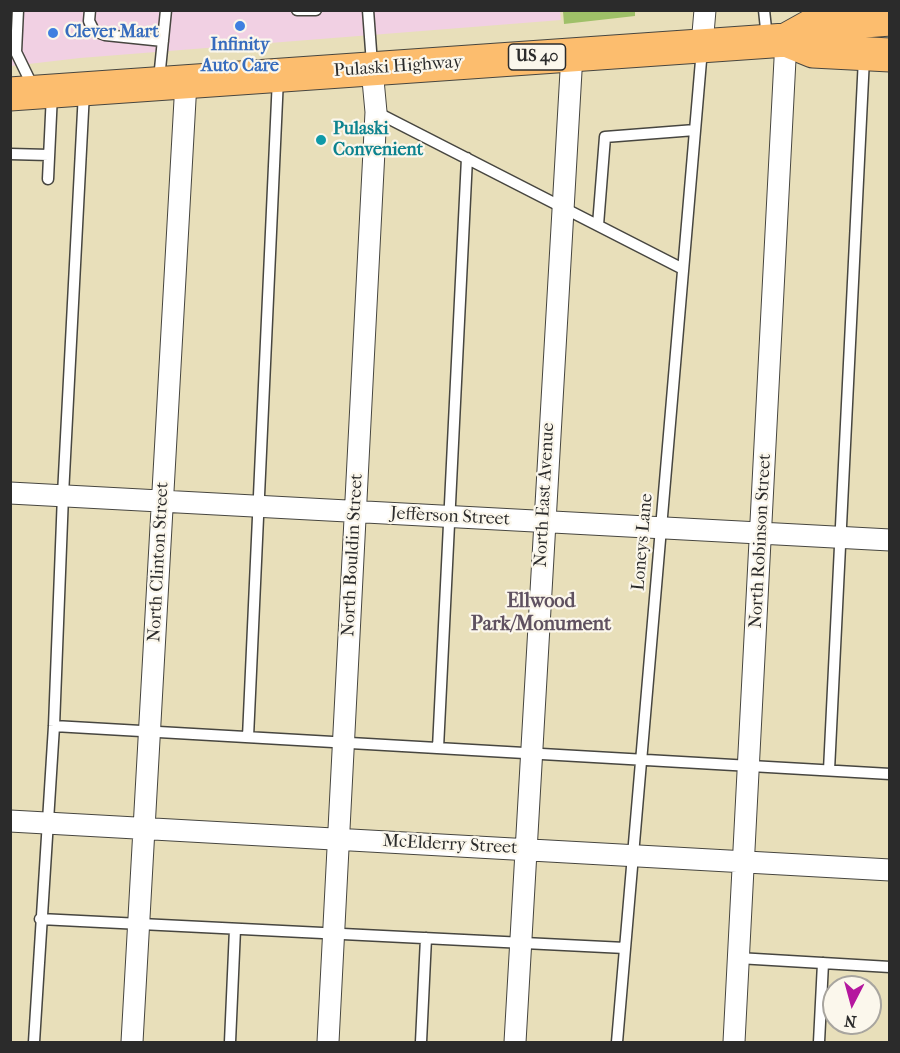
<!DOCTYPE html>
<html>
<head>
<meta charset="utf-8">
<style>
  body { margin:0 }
  #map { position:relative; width:900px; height:1053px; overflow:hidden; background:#e8dfba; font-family:"IM FELL French Canon",serif }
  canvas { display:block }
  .frame { position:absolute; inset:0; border:12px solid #2b2b2b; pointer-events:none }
  .north { position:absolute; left:822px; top:975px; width:60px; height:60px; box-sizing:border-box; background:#fbf7ec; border:2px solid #a8a59f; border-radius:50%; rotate:186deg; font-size:16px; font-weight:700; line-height:24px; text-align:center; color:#2b2b2b }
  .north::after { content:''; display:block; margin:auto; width:21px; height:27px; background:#b5179e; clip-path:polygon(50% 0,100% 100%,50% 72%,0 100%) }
</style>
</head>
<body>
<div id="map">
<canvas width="900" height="1053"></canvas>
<div class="frame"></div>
<div class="north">N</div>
</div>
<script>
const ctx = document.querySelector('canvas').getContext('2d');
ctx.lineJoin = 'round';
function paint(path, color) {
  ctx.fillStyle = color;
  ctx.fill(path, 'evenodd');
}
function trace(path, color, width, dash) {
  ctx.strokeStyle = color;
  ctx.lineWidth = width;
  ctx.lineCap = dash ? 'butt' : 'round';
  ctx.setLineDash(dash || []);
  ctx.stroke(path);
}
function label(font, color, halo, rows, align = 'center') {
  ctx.font = font + ' "IM FELL French Canon",serif';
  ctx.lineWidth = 4.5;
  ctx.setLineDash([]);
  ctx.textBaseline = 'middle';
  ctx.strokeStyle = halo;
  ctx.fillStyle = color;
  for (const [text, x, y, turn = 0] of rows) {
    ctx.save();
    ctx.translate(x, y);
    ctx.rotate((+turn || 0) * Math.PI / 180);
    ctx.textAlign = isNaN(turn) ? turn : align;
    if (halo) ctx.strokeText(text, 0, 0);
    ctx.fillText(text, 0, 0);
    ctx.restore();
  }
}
const built = new Path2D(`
  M 560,10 L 561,20 L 80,58 L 11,66 L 10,11 Z`);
const green = new Path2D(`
  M 563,11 L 635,11 L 635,16 L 564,24 Z`);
const service = new Path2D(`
  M 18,10 L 16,52 L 34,89
  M 90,10 L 89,21 L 94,31 L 105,35 L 163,41
  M 297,10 L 316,10
  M 368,10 L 372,64
  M 764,10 L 767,38
  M 159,79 L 166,10
  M 376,112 L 683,269
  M 10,154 L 49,155
  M 48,179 L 52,94
  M 598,225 L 605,137 L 695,130
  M 54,726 L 890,774
  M 248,737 L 278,78
  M 438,748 L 467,158
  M 829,770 L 864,58
  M 40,919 L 625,948
  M 738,958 L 890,967
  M 34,1042 L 54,726 L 63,495 L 84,92
  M 230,1042 L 235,929
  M 421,1042 L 426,938
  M 617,1042 L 702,49
  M 819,1042 L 823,963`);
const minor = new Path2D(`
  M 702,45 L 705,10
  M 10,493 L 890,540
  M 10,821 L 890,870
  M 132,1042 L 186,82
  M 328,1042 L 376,112 L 372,69
  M 515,1042 L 572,54
  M 734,1042 L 786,40`);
const primary = new Path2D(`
  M 786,40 L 813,51 L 890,55
  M 10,94 L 786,40 L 813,25 L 890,19`);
const markers = [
  [240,26,6,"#3f7fe0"],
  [53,33,6,"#3f7fe0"],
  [321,140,6,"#0f9aa8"]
];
const shields = [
  [537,57,57]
];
const shieldNames = [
  ["US 40",537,57]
];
const shopNames = [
  ["Clever Mart",65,33],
  ["Infinity",240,46,"center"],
  ["Auto Care",240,67,"center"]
];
const streetNames = [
  ["Pulaski Highway",398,67,-4],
  ["North East Avenue",545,495,-87],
  ["Jefferson Street",450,517,3],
  ["North Robinson Street",761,541,-87],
  ["Loneys Lane",643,542,-85],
  ["North Bouldin Street",353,555,-87],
  ["North Clinton Street",159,562,-87],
  ["McElderry Street",450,845,3]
];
const cultureNames = [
  ["Pulaski",333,130],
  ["Convenient",333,151]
];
const neighbourhoodNames = [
  ["Ellwood",541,602],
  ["Park/Monument",541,625]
];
paint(built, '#f1d0e3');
paint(green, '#9fc068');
trace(service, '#474640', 13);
trace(minor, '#474640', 23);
trace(primary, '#474640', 35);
trace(service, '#fff', 10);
trace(minor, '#fff', 21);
trace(primary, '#fcbd6e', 33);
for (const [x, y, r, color] of markers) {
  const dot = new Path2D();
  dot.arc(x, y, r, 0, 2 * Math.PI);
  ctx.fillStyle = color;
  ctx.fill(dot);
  trace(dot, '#fbf7ec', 2);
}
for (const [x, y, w] of shields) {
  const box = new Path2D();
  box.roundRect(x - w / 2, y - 13, w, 26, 4.5);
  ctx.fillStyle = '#fbf7ec';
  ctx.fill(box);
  trace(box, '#2b2b2b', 1.5);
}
label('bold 16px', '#2b2b2b', null, shieldNames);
label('bold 18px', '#366cbe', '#fbf7ec', shopNames, 'left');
label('18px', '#2b2b2b', '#fbf7ec', streetNames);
label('bold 18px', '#0d838f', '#fbf7ec', cultureNames, 'left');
label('bold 20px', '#5f5160', '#fbf7ec', neighbourhoodNames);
</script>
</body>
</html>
